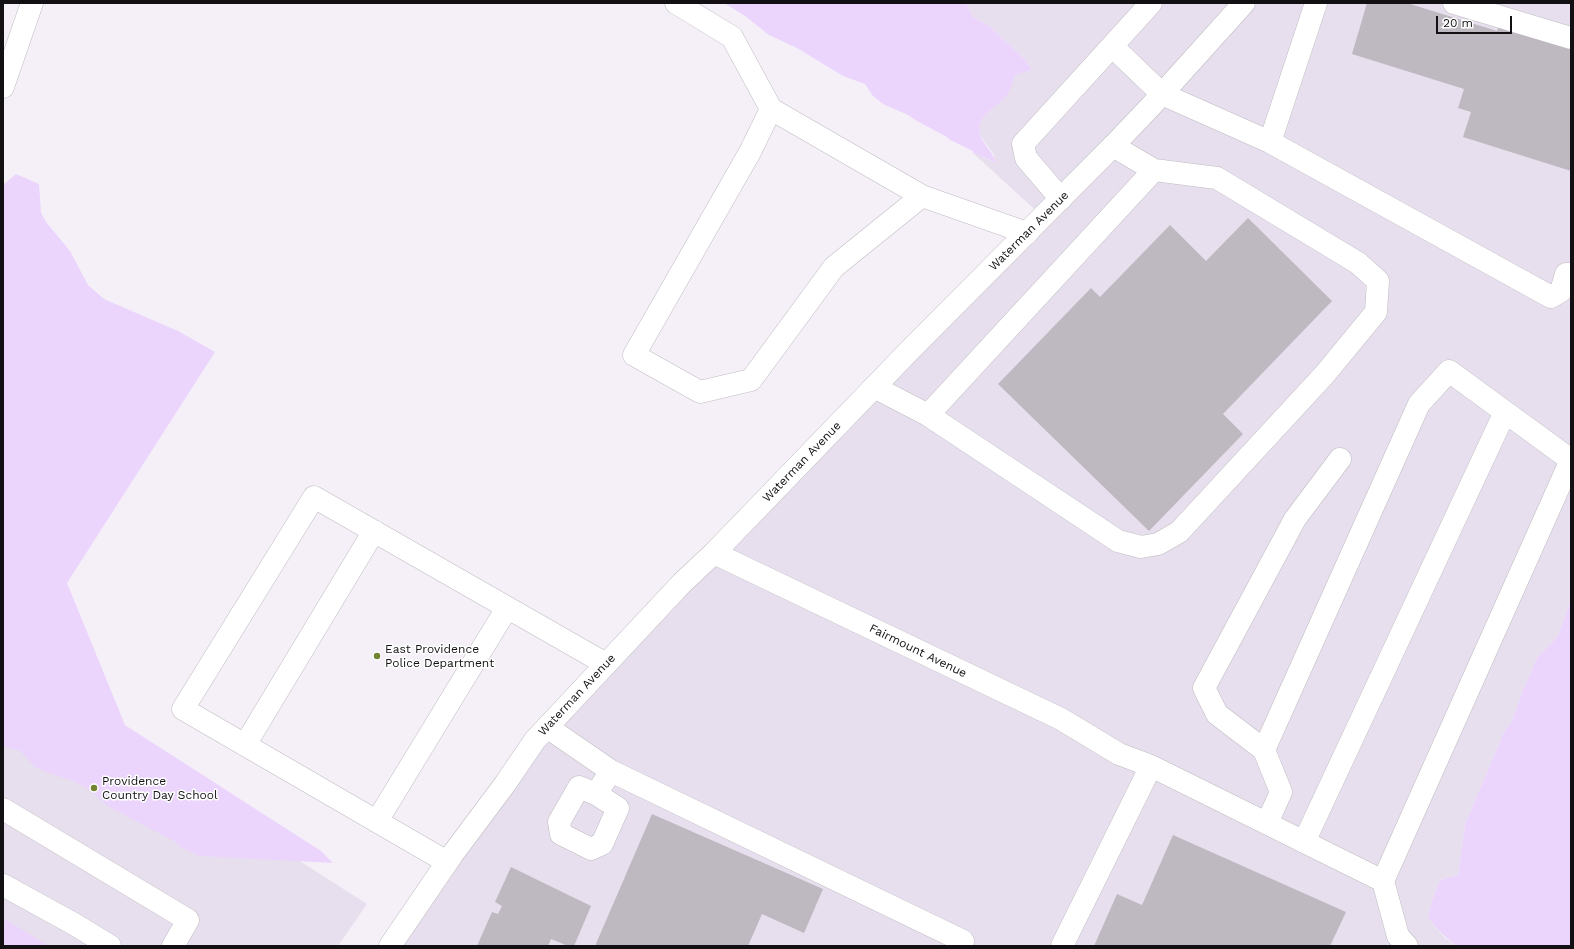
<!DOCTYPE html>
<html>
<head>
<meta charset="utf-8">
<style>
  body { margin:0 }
  #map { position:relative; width:1574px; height:949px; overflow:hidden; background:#f5f0f8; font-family:"Work Sans",sans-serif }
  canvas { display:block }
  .frame { position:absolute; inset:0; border:4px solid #121013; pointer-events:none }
  .scale { position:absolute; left:1436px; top:16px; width:76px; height:18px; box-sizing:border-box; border:2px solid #121013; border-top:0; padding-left:5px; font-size:12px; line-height:14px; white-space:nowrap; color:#121013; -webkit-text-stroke:3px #fff; paint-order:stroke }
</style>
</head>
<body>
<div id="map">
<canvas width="1574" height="949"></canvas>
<div class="frame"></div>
<div class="scale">20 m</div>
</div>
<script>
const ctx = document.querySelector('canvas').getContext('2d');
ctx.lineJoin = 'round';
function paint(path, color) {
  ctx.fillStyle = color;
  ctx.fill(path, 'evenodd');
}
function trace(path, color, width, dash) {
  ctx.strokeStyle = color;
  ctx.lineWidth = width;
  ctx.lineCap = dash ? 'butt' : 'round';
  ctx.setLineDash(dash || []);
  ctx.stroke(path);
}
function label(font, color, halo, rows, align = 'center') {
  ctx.font = font + ' "Work Sans",sans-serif';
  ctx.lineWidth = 3;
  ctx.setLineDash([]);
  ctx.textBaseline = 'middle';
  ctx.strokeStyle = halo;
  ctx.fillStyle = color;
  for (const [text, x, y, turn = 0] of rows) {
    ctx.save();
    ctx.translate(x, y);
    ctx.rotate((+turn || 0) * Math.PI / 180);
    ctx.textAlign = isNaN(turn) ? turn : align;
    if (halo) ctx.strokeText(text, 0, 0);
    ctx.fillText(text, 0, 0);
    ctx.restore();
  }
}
const built = new Path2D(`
  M 966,3 L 1571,3 L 1571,599 L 1558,636 L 1537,658 L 1523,690 L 1512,721 L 1504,732 L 1465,824 L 1458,875 L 1440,880 L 1432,900 L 1428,916 L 1436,928 L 1445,938 L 1458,946 L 388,946 L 611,655 L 1044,218 L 973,153 L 996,163 L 994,155 L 980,135 L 979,125 L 984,116 L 1007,95 L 1015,75 L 1032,70 L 1026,61 L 990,26 L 973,17 Z
  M 3,671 L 367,904 L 338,946 L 3,946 Z`);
const green = new Path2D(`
  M 724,3 L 966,3 L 973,17 L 990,26 L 1026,61 L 1032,70 L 1015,75 C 1013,81 1011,89 1007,95 C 998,108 976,114 980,134 C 981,141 993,153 997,163 L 973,153 L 973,151 L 950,140 L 947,137 L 917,121 L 908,115 L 883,104 L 873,96 L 865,84 L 843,76 L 797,48 L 769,35 L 745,16 Z
  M 16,174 L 39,184 L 41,213 L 46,222 L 70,251 L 88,285 L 104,299 L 178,331 L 215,352 L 67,583 L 125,725 L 321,851 L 333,863 L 199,856 L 180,847 L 176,842 L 109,807 L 90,790 L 73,781 L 46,772 L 35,767 L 20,751 L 3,746 L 3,185 Z
  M 1571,599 L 1571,946 L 1458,946 C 1444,937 1436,929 1428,916 L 1432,900 L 1440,880 L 1458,875 L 1465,824 L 1504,732 L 1512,721 L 1523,690 L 1537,658 L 1558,636 Z
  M 3,918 L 49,946 L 3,946 Z`);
const building = new Path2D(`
  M 1367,3 L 1407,3 L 1497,31 L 1499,26 L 1571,49 L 1571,171 L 1463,137 L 1471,112 L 1458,108 L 1464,89 L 1352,54 Z
  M 1248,218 L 1332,301 L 1223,414 L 1243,434 L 1149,531 L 998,384 L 1091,288 L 1100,297 L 1170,225 L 1206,261 Z
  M 652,814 L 823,889 L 804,933 L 762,914 L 748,946 L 595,946 Z
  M 1173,835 L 1346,912 L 1330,946 L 1094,946 L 1117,894 L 1142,905 Z
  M 511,867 L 591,906 L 574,946 L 568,946 L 551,939 L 548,946 L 477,946 L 492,912 L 498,914 L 502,906 L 495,902 Z`);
const minor = new Path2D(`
  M 676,3 L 732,37 L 771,109
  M 1454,3 L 1571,38
  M 1112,46 L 1162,94 L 1270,142 L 1551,297 L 1561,291 L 1566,274 L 1571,274
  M 3,87 L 32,3
  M 1270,142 L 1316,3
  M 922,196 L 771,109 L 750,152 L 634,355 L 700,392 L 751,380 L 834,267 L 922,196 L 1027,233
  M 1061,199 L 1026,158 L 1023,144 L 1151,3
  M 874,387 L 928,415 L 1118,541 L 1141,547 L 1158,544 L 1179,532 L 1325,374 L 1376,312 L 1378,281 L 1358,263 L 1217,178 L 1154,170 L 1113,146
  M 928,415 L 1154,170
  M 714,553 L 1061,719 L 1119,754 L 1151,766 L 1383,881 L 1398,936 L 1407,946
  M 547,727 L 611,771 L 963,941 L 961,946
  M 245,745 L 374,531
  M 1264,750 L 1217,714 L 1204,688 L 1295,519 L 1340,459
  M 596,794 L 618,808 L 602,844 L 591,849 L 561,834 L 559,822 L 579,787 L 596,794 L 611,771
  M 3,809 L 188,920 L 173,946
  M 377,821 L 507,608
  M 1267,823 L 1281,792 L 1264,750 L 1419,404 L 1449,371 L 1571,460 L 1383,881
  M 1304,842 L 1505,412
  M 447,862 L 183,709 L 314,497 L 606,664
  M 3,885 L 74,924 L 110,946
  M 1062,946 L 1151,766`);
const major = new Path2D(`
  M 390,946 L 452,855 L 505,784 L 535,740 L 682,583 L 714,553 L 910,350 L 1113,146 L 1152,105 L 1244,3`);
const markers = [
  [377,656,4,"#738433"],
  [94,788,4,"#738433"]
];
const streetNames = [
  ["Waterman Avenue",1029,231,-45],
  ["Waterman Avenue",802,462,-46],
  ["Fairmount Avenue",918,651,26],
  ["Waterman Avenue",577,695,-47]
];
const poiNames = [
  ["East Providence",385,649],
  ["Police Department",385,663],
  ["Providence",102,781],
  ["Country Day School",102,795]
];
paint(built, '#e7dfed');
paint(green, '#ebd5fc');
paint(building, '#beb9c1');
trace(minor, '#bfbbc2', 23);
trace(major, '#bfbbc2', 23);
trace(minor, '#fff', 22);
trace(major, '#fff', 22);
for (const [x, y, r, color] of markers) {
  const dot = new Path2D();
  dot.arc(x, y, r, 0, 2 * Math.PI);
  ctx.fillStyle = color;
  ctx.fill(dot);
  trace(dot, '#fff', 1.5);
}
label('12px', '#121013', '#fff', streetNames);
label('12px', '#121013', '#fff', poiNames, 'left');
</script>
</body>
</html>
